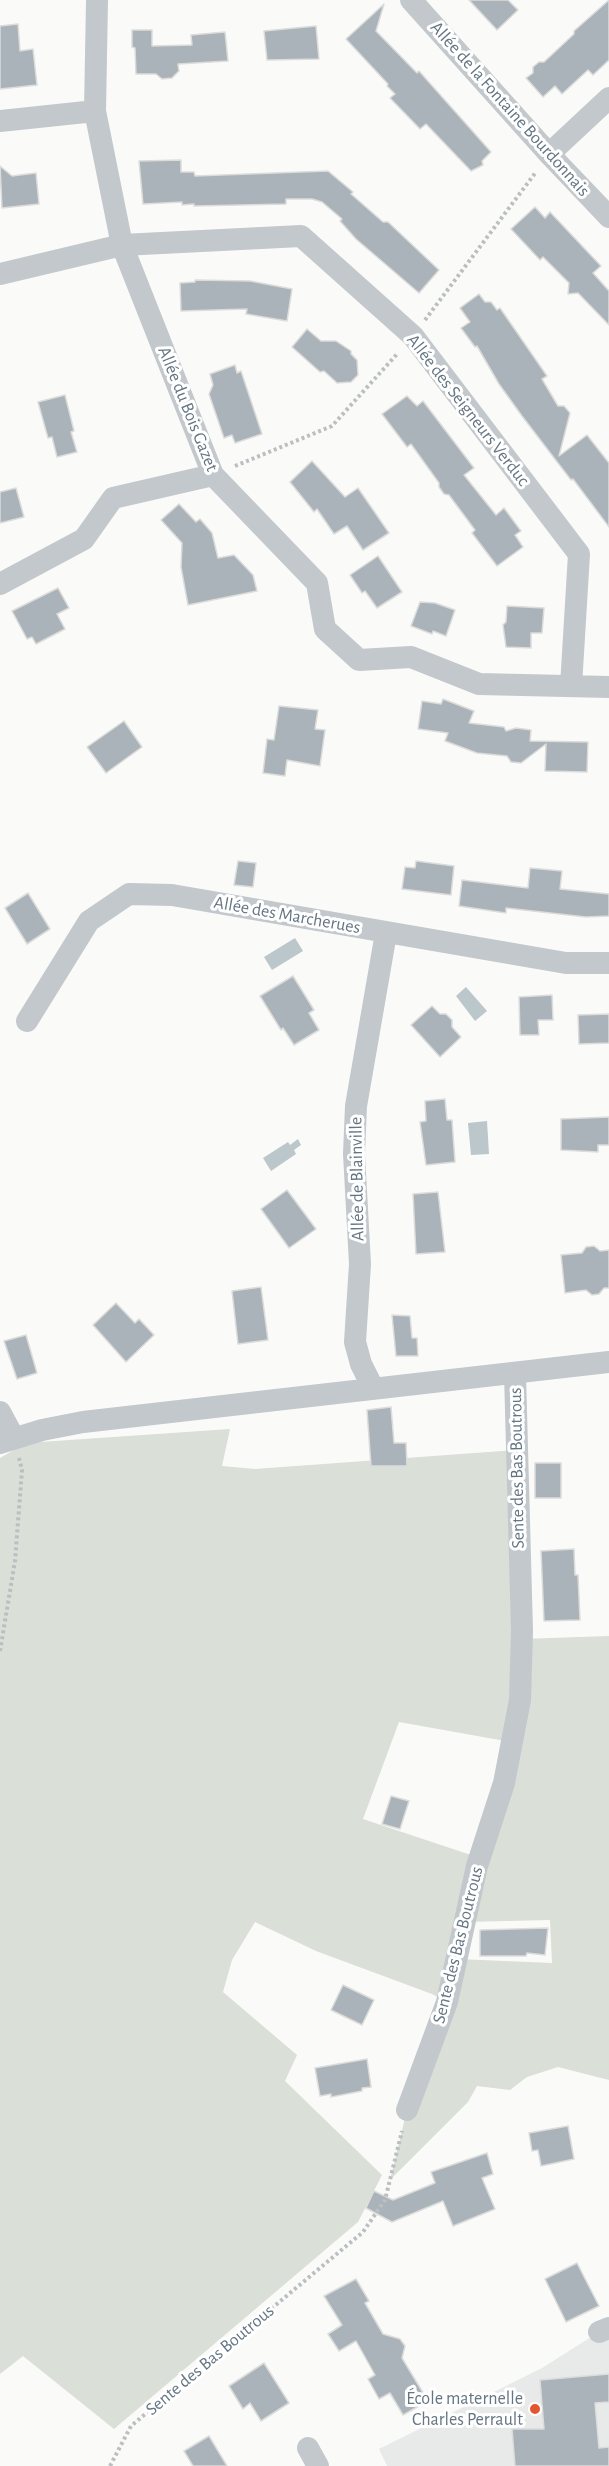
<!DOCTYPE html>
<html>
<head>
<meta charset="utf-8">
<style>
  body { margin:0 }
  canvas { display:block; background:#fafaf8 }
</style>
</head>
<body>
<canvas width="609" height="2466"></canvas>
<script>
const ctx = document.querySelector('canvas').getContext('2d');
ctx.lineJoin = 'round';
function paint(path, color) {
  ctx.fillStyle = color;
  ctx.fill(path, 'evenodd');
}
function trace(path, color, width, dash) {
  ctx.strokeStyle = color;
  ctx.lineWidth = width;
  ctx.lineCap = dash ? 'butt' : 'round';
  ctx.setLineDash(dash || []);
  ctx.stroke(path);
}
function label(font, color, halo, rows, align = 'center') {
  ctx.font = font + ' "Alegreya Sans",sans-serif';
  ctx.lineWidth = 6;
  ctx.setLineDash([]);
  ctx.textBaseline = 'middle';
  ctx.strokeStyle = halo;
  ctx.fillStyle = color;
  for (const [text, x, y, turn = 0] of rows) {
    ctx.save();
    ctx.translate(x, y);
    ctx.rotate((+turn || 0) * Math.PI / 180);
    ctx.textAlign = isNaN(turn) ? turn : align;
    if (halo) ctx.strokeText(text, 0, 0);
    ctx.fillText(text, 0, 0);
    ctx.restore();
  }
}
const built = new Path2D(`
  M 609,2328 L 609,2466 L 387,2466 L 379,2449 L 542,2368 L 599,2332 Z`);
const green = new Path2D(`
  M 230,1429 L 222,1466 L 255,1469 L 516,1450 L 522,1639 L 609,1636 L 609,2080 L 558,2067 L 527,2077 L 510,2090 L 477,2086 L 468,2102 L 390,2180 L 407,2110 L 443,2000 L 432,1994 L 316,1951 L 255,1922 L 232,1960 L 223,1992 L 297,2055 L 285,2081 L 382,2175 L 358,2222 L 114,2429 L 23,2356 L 0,2374 L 0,1458 L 26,1443 ZM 399,1722 L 511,1742 L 480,1858 L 363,1819 ZM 550,1920 L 552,1963 L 457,1959 L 465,1922 Z`);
const water = new Path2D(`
  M 295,938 L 303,951 L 272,970 L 264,957 Z
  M 466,987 L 487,1011 L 475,1021 L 456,996 Z
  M 487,1121 L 489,1154 L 471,1155 L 468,1123 Z
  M 298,1139 L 301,1145 L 294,1150 L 296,1154 L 271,1171 L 263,1158 L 288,1142 L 290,1145 Z`);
const building = new Path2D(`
  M 469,0 L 508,0 L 518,10 L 497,30 Z
  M 609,0 L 609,60 L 593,75 L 588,70 L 562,94 L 555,86 L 543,97 L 526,78 L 533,73 L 533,67 L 539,62 L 544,62 L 574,34 L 574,31 Z
  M 384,4 L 376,31 L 417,73 L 419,71 L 491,152 L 482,161 L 483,165 L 471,171 L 426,124 L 420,129 L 390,98 L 395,94 L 387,86 L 388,84 L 346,39 Z
  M 18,24 L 20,51 L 33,49 L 37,85 L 0,89 L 0,26 Z
  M 316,26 L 319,59 L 267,60 L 264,31 Z
  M 132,30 L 152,30 L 152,46 L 192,45 L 191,35 L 225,32 L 228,61 L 178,64 L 179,71 L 172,78 L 162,79 L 156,74 L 136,74 L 135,48 L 132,47 Z
  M 181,160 L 181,172 L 194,172 L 195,176 L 328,171 L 353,192 L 351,194 L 383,222 L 388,222 L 439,270 L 419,293 L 356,239 L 340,221 L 342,219 L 322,202 L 312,199 L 286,199 L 286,204 L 194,206 L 194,204 L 182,205 L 182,202 L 143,204 L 139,161 Z
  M 0,166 L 12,176 L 36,173 L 39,204 L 2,208 Z
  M 535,207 L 545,218 L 550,212 L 601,266 L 593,273 L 609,291 L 609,325 L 578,293 L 568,294 L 569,283 L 543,257 L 540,260 L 511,229 Z
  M 195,280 L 250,281 L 292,289 L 287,321 L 246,314 L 247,309 L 181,311 L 180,283 L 195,282 Z
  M 479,294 L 485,302 L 491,302 L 497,310 L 500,308 L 547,376 L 542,379 L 558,406 L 564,406 L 570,413 L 559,456 L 587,435 L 609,463 L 609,527 L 573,479 L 571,480 L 522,416 L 499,384 L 477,346 L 475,347 L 461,328 L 470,322 L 460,308 Z
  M 307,329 L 321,341 L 336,341 L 351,351 L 351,354 L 357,360 L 358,375 L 351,382 L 337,383 L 324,371 L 320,372 L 292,347 Z
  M 235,365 L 237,373 L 241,371 L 262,434 L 235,443 L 232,435 L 224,438 L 209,394 L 213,385 L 210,374 Z
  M 65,395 L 74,431 L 71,432 L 77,452 L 57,457 L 52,437 L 48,438 L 38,402 Z
  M 407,396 L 417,406 L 423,401 L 474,468 L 464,475 L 496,515 L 504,508 L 521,531 L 515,535 L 523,547 L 497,566 L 472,533 L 475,530 L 449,495 L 444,494 L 439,487 L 439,483 L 411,444 L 407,447 L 382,414 Z
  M 312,461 L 345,497 L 358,488 L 389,533 L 363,550 L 347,526 L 334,534 L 317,509 L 314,512 L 290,482 Z
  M 16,488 L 24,517 L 0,523 L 0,492 Z
  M 179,504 L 196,522 L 200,519 L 212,533 L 218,558 L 234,555 L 253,575 L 257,591 L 188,605 L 181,567 L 182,543 L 161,520 Z
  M 378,556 L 402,592 L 377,608 L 365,591 L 362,593 L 350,575 Z
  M 58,588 L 69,608 L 57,614 L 65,629 L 36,644 L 32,637 L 27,639 L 12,611 Z
  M 420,602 L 435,603 L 455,610 L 446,636 L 433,631 L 432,634 L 411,626 Z
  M 507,606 L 544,608 L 542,633 L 531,633 L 531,648 L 506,647 L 503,625 L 506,622 Z
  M 443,699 L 474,711 L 469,723 L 504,727 L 506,731 L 516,728 L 531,730 L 530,741 L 588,742 L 587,772 L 545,771 L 546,744 L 521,763 L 511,762 L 507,756 L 477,753 L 445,741 L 448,733 L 418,729 L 422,701 L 441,704 Z
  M 279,706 L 318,710 L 315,729 L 325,730 L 320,766 L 287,760 L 285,776 L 263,773 L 267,739 L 274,740 Z
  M 124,721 L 142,747 L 106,773 L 87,747 Z
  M 238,861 L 256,863 L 253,887 L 234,885 Z
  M 416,861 L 454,866 L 451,895 L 402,889 L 405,867 L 415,868 Z
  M 530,868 L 562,871 L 560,889 L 609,894 L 609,916 L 586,917 L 506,908 L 506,913 L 459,906 L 462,880 L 528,888 Z
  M 28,893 L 50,929 L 27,944 L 5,908 Z
  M 293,976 L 314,1010 L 309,1013 L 319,1030 L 294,1045 L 283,1028 L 281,1030 L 260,996 Z
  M 552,995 L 553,1020 L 538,1020 L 539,1035 L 520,1035 L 519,997 Z
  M 432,1006 L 440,1014 L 446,1014 L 452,1020 L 452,1027 L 461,1037 L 440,1057 L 411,1025 Z
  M 609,1014 L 609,1043 L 579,1044 L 578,1015 Z
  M 445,1099 L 447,1120 L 452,1120 L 455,1162 L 426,1165 L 420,1122 L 426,1121 L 425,1101 Z
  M 609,1117 L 609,1145 L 598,1145 L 598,1152 L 561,1150 L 561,1119 Z
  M 287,1190 L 316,1229 L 289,1248 L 261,1209 Z
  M 438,1192 L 445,1252 L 416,1254 L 413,1194 Z
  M 594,1246 L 600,1251 L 609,1250 L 609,1288 L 604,1288 L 599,1294 L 592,1295 L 586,1290 L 565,1293 L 561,1255 L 582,1253 L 586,1247 Z
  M 261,1287 L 268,1340 L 238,1344 L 232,1291 Z
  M 116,1303 L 135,1323 L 139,1319 L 154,1335 L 126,1362 L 93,1325 Z
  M 392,1315 L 410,1316 L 412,1338 L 417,1338 L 418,1356 L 396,1356 Z
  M 26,1335 L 37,1373 L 17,1379 L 4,1341 Z
  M 391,1407 L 394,1443 L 406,1443 L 407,1466 L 371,1466 L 367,1410 Z
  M 535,1463 L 561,1463 L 561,1498 L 535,1498 Z
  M 574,1549 L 575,1575 L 578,1575 L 580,1620 L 544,1621 L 541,1551 Z
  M 391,1796 L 409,1801 L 400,1829 L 382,1824 Z
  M 548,1928 L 545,1955 L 527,1953 L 526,1956 L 480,1956 L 480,1930 Z
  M 343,1985 L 374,2000 L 362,2025 L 331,2010 Z
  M 367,2059 L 371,2087 L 362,2088 L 362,2091 L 331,2097 L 331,2094 L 320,2096 L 315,2068 Z
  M 568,2126 L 574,2159 L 541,2166 L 538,2150 L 532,2151 L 529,2133 Z
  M 487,2153 L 493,2174 L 482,2178 L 495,2209 L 453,2226 L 443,2201 L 392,2222 L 366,2208 L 374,2191 L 393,2200 L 435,2183 L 431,2172 Z
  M 577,2263 L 599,2306 L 566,2322 L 545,2279 Z
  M 356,2279 L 369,2301 L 365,2303 L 383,2334 L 400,2339 L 405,2346 L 402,2358 L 428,2401 L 403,2415 L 390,2393 L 379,2399 L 368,2379 L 375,2375 L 356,2341 L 339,2351 L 328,2334 L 342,2325 L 324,2296 Z
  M 264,2363 L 289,2403 L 261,2421 L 250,2403 L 243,2409 L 229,2386 Z
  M 609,2374 L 609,2402 L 595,2403 L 599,2448 L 609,2447 L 609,2466 L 515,2466 L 512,2429 L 544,2429 L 540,2380 Z
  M 209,2436 L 227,2466 L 193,2466 L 184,2451 Z`);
const path = new Path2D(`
  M 425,320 L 536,172
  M 235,466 L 332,426 L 398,353
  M 0,1651 L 15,1561 L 22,1470 L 19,1458
  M 110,2466 L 131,2426 L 363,2232 L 385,2200 L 402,2131`);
const minor = new Path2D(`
  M 97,0 L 95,111 L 122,245 L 213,475 L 317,583 L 325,629 L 359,660 L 411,657 L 479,684 L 609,687
  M 411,0 L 549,154 L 609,217
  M 0,121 L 95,111
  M 549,154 L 609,98
  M 0,274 L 122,245 L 301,236 L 413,336 L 579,554 L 571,686
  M 0,584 L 84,539 L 113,498 L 213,475
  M 27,1021 L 89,921 L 129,894 L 172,895 L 566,963 L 609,963
  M 373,1388 L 361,1364 L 355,1342 L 360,1264 L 354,1154 L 356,1106 L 386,933
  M 0,1412 L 14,1438
  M 0,1443 L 42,1430 L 83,1422 L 609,1362
  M 407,2110 L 447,2002 L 477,1866 L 504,1783 L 520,1700 L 522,1631 L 515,1374
  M 599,2332 L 609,2328
  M 308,2448 L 318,2466`);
const markers = [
  [535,2409,6,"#e4572e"]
];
const streetNames = [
  ["Allée de la Fontaine Bourdonnais",510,109,48],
  ["Allée du Bois Gazet",188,409,68],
  ["Allée des Seigneurs Verduc",468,410,52],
  ["Allée des Marcherues",287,915,10],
  ["Allée de Blainville",357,1179,-91],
  ["Sente des Bas Boutrous",517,1468,-91],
  ["Sente des Bas Boutrous",458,1945,-76],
  ["Sente des Bas Boutrous",210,2360,-40]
];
const poiNames = [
  ["École maternelle",523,2399],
  ["Charles Perrault",523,2420]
];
paint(built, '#e8e9e9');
paint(green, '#dadfd7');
paint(water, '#bbc7cb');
paint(building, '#aab3b9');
trace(building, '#dcdcda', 1.5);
trace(path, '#bbbfc2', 4, [3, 3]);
trace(minor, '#c3c8cc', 22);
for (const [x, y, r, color] of markers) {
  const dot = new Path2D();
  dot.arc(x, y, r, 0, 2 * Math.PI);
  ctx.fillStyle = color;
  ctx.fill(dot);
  trace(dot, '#fff', 2);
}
label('18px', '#657683', '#fff', streetNames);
label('18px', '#657683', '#fff', poiNames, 'right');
</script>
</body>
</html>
